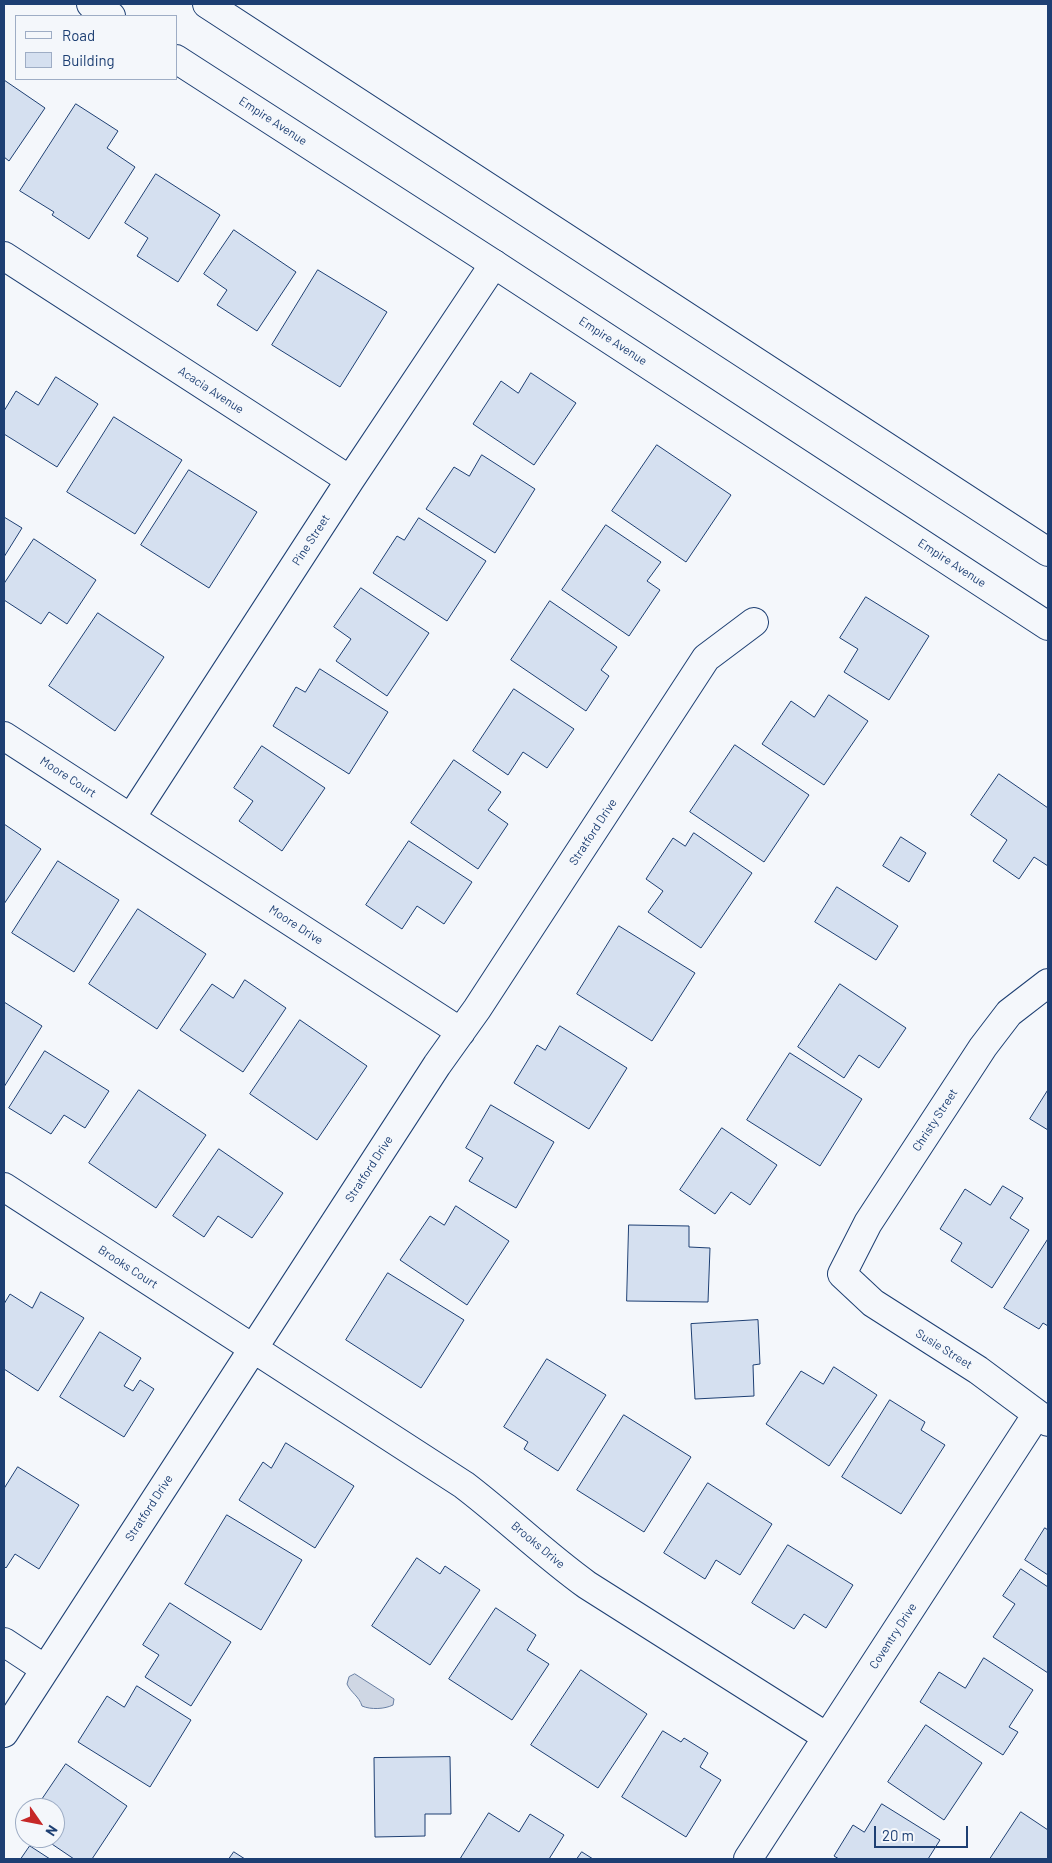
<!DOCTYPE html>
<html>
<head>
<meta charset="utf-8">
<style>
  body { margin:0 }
  #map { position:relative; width:1052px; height:1863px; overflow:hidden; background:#f4f7fb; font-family:Barlow,sans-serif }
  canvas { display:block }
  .frame { position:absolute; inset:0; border:5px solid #1d3f73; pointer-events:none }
  .legend { position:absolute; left:15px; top:15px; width:162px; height:65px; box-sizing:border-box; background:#f4f7fb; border:1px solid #9eadc5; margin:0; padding:6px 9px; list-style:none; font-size:15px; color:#1d3f73 }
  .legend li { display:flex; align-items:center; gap:10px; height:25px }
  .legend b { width:25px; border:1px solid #9eadc5 }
  .north { position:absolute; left:15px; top:1798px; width:50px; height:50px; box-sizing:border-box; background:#f4f7fb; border:1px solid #9eadc5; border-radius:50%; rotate:123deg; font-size:14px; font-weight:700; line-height:20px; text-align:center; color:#1d3f73 }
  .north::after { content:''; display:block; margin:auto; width:18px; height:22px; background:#c62828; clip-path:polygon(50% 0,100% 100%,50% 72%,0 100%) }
  .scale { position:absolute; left:874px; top:1826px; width:94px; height:22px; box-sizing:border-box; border:2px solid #1d3f73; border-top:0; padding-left:6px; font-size:15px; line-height:18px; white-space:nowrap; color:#1d3f73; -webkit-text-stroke:4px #f4f7fb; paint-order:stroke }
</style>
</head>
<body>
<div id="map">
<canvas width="1052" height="1863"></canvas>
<div class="frame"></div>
<ul class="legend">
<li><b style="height:6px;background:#f4f7fb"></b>Road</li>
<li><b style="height:14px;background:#d5e0f0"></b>Building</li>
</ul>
<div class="north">N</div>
<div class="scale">20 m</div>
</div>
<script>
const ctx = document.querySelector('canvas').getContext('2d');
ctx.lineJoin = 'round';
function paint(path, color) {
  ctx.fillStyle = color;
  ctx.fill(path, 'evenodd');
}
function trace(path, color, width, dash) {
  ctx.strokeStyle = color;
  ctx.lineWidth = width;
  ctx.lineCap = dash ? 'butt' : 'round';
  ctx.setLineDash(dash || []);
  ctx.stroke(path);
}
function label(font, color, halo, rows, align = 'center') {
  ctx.font = font + ' Barlow,sans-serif';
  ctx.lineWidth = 4;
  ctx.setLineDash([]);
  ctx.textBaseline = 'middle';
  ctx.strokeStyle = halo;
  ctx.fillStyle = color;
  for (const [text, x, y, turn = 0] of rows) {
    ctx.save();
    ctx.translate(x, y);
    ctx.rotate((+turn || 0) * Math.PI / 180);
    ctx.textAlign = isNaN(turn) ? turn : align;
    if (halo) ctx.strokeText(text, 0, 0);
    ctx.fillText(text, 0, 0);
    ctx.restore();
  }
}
const water = new Path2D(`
  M 355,1674 L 394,1699 L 393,1705 C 385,1709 371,1710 362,1706 C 359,1696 351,1693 347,1684 L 349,1677 Z`);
const building = new Path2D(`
  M 4,80 L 45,108 L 9,161 L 4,157 Z
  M 76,104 L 118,131 L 107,148 L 135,167 L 89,239 L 52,215 L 54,212 L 20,191 Z
  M 156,174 L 220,215 L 178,282 L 137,256 L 148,238 L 125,223 Z
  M 234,230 L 296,272 L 257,331 L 217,305 L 227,290 L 204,274 Z
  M 318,270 L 387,312 L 340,387 L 272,345 Z
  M 531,373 L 576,403 L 534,465 L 473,424 L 501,381 L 518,393 Z
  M 56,377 L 98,404 L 57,467 L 4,434 L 4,411 L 16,391 L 38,405 Z
  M 114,417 L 182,460 L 135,534 L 67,492 Z
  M 657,445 L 731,495 L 686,562 L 612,511 Z
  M 482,455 L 535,489 L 495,553 L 426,509 L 454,467 L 469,476 Z
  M 189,470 L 257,512 L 209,588 L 141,545 Z
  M 4,517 L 22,528 L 4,557 Z
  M 419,518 L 486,561 L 447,621 L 373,573 L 397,536 L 404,540 Z
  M 606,525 L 661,562 L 647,581 L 660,590 L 629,636 L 562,590 Z
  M 34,539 L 96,580 L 67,624 L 49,612 L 41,624 L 4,600 L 4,584 Z
  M 361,588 L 429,633 L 387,696 L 336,661 L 351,639 L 334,627 Z
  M 866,597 L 929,636 L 889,700 L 844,672 L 858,649 L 840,638 Z
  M 550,601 L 617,647 L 601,670 L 609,676 L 586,711 L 511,660 Z
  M 98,613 L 164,657 L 115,731 L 49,686 Z
  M 320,669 L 388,712 L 349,774 L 273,726 L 296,687 L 305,692 Z
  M 514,689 L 574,729 L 547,768 L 523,752 L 508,775 L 473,751 Z
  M 829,695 L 868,721 L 824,785 L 762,744 L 791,701 L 814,717 Z
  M 735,745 L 809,795 L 764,862 L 690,812 Z
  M 262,746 L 325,788 L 282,851 L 239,821 L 253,801 L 234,788 Z
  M 454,760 L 501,792 L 488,810 L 508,824 L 478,869 L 411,823 Z
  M 999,774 L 1048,808 L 1048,866 L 1034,857 L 1019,879 L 993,861 L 1007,840 L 971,815 Z
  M 4,824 L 41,849 L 4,904 Z
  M 694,833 L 752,873 L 701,948 L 648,912 L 663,891 L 646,879 L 673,838 L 685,846 Z
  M 901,837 L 926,853 L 909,882 L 883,866 Z
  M 409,841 L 472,882 L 444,924 L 417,906 L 402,929 L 366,905 Z
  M 58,861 L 119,900 L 74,972 L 12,933 Z
  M 837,887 L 898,926 L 876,960 L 815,922 Z
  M 138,909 L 206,954 L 157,1029 L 89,984 Z
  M 619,926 L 695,973 L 652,1041 L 577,994 Z
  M 245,980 L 286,1008 L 243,1072 L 180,1030 L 212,984 L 233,998 Z
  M 840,984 L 906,1028 L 879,1068 L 859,1055 L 844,1078 L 798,1047 Z
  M 4,1002 L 42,1026 L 4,1087 Z
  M 300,1020 L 367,1066 L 317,1140 L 250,1094 Z
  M 560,1026 L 627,1068 L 589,1129 L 514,1083 L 537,1045 L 545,1050 Z
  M 45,1051 L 109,1091 L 85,1128 L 64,1115 L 51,1134 L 9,1108 Z
  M 790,1053 L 862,1099 L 820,1166 L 747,1120 Z
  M 139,1090 L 206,1135 L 156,1208 L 89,1163 Z
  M 1048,1090 L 1048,1130 L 1030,1119 Z
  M 491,1105 L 554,1142 L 516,1208 L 469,1181 L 483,1158 L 466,1148 Z
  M 722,1128 L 777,1165 L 750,1205 L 731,1192 L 715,1214 L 680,1190 Z
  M 219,1149 L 283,1193 L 252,1238 L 218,1216 L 204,1237 L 173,1216 Z
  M 1003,1186 L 1023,1198 L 1010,1218 L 1029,1230 L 992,1288 L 951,1261 L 962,1243 L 940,1229 L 965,1189 L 990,1205 Z
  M 456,1206 L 509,1241 L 467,1305 L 400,1260 L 430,1216 L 444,1225 Z
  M 629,1225 L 689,1226 L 689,1247 L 710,1248 L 708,1302 L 627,1301 Z
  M 1048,1239 L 1048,1326 L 1043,1323 L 1039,1329 L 1004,1308 Z
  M 388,1273 L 464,1320 L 421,1388 L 346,1340 Z
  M 41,1292 L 84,1318 L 38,1391 L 4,1369 L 4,1304 L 10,1294 L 32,1308 Z
  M 758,1320 L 760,1364 L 753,1365 L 754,1396 L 695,1399 L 691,1324 Z
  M 100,1332 L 141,1358 L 124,1386 L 133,1391 L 140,1380 L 154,1389 L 124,1437 L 60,1397 Z
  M 547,1359 L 606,1395 L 558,1471 L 524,1449 L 528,1442 L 504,1427 Z
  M 834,1367 L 877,1395 L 829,1466 L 766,1424 L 801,1371 L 823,1384 Z
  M 890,1400 L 925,1422 L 921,1430 L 945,1445 L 901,1514 L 842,1477 Z
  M 624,1415 L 691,1457 L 644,1532 L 577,1490 Z
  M 286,1443 L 354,1486 L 315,1548 L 239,1500 L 263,1462 L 271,1468 Z
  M 18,1467 L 79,1505 L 39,1569 L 15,1554 L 6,1568 L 4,1566 L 4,1489 Z
  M 708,1483 L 772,1524 L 740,1575 L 716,1560 L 705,1579 L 664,1553 Z
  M 227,1515 L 302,1560 L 261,1630 L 185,1584 Z
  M 1045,1528 L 1048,1530 L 1048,1575 L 1025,1560 Z
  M 788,1545 L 853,1585 L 826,1628 L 804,1614 L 794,1629 L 752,1603 Z
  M 417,1558 L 440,1574 L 445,1566 L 480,1590 L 430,1665 L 372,1626 Z
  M 1021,1569 L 1048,1587 L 1048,1673 L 993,1637 L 1015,1604 L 1003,1596 Z
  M 170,1603 L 231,1642 L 191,1706 L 145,1677 L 159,1655 L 143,1645 Z
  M 496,1608 L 536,1635 L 527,1650 L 549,1664 L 512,1720 L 449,1679 Z
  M 984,1658 L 1033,1690 L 1009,1727 L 1018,1732 L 1003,1755 L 920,1702 L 939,1672 L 965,1688 Z
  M 581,1670 L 647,1714 L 598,1788 L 531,1745 Z
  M 137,1686 L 191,1720 L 150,1787 L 78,1742 L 107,1696 L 124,1707 Z
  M 926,1725 L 982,1763 L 944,1820 L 888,1782 Z
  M 663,1731 L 681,1742 L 684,1738 L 708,1753 L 700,1767 L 721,1780 L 686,1837 L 622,1797 Z
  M 450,1757 L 451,1814 L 425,1814 L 425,1836 L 375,1837 L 374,1758 Z
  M 66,1764 L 127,1806 L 92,1859 L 74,1859 L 43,1838 L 55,1838 L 55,1818 L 57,1816 L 55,1815 L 55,1808 L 45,1808 L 39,1804 Z
  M 882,1804 L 940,1840 L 928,1859 L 839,1859 L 834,1856 L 853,1825 L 864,1832 Z
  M 1021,1812 L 1048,1830 L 1048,1859 L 990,1859 Z
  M 489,1813 L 519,1832 L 530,1814 L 564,1835 L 549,1859 L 463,1859 L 461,1858 Z
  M 30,1846 L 50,1859 L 21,1859 Z
  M 234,1852 L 245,1859 L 229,1859 Z
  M 582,1852 L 593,1859 L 577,1859 Z`);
const street = new Path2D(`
  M 4,256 L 350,480
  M 4,736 L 461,1032
  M 131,818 L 350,480 L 494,264
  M 1048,983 L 1009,1013 L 983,1047 L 868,1223 L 842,1274 L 873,1303 L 978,1370 L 1048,1422
  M 4,1187 L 464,1485 C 506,1517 544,1554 587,1585 L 827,1737
  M 4,1642 L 45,1669
  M 4,1733 L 437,1065 L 477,1009 L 706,658 L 754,622
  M 748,1859 L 1037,1414`);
const secondary = new Path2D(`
  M 91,4 L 111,16
  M 207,4 L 1048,552
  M 176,59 L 494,264 L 1048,626`);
const streetNames = [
  ["Empire Avenue",273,121,33],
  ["Empire Avenue",613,341,33],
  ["Acacia Avenue",211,390,33],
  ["Pine Street",311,540,-57],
  ["Empire Avenue",952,563,33],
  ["Moore Court",68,777,33],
  ["Stratford Drive",593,832,-57],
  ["Moore Drive",296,925,33],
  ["Christy Street",935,1120,-57],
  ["Stratford Drive",369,1169,-57],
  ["Brooks Court",128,1267,33],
  ["Susie Street",944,1349,32],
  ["Stratford Drive",149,1508,-57],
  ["Brooks Drive",538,1545,40],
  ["Coventry Drive",893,1636,-57]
];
paint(water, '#cfd7e4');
trace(water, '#687fa3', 1);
paint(building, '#d5e0f0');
trace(building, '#1d3f73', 1);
trace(street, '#1d3f73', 30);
trace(secondary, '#1d3f73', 30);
trace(street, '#f4f7fb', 28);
trace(secondary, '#f4f7fb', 28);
label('12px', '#1d3f73', '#f4f7fb', streetNames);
</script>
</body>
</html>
